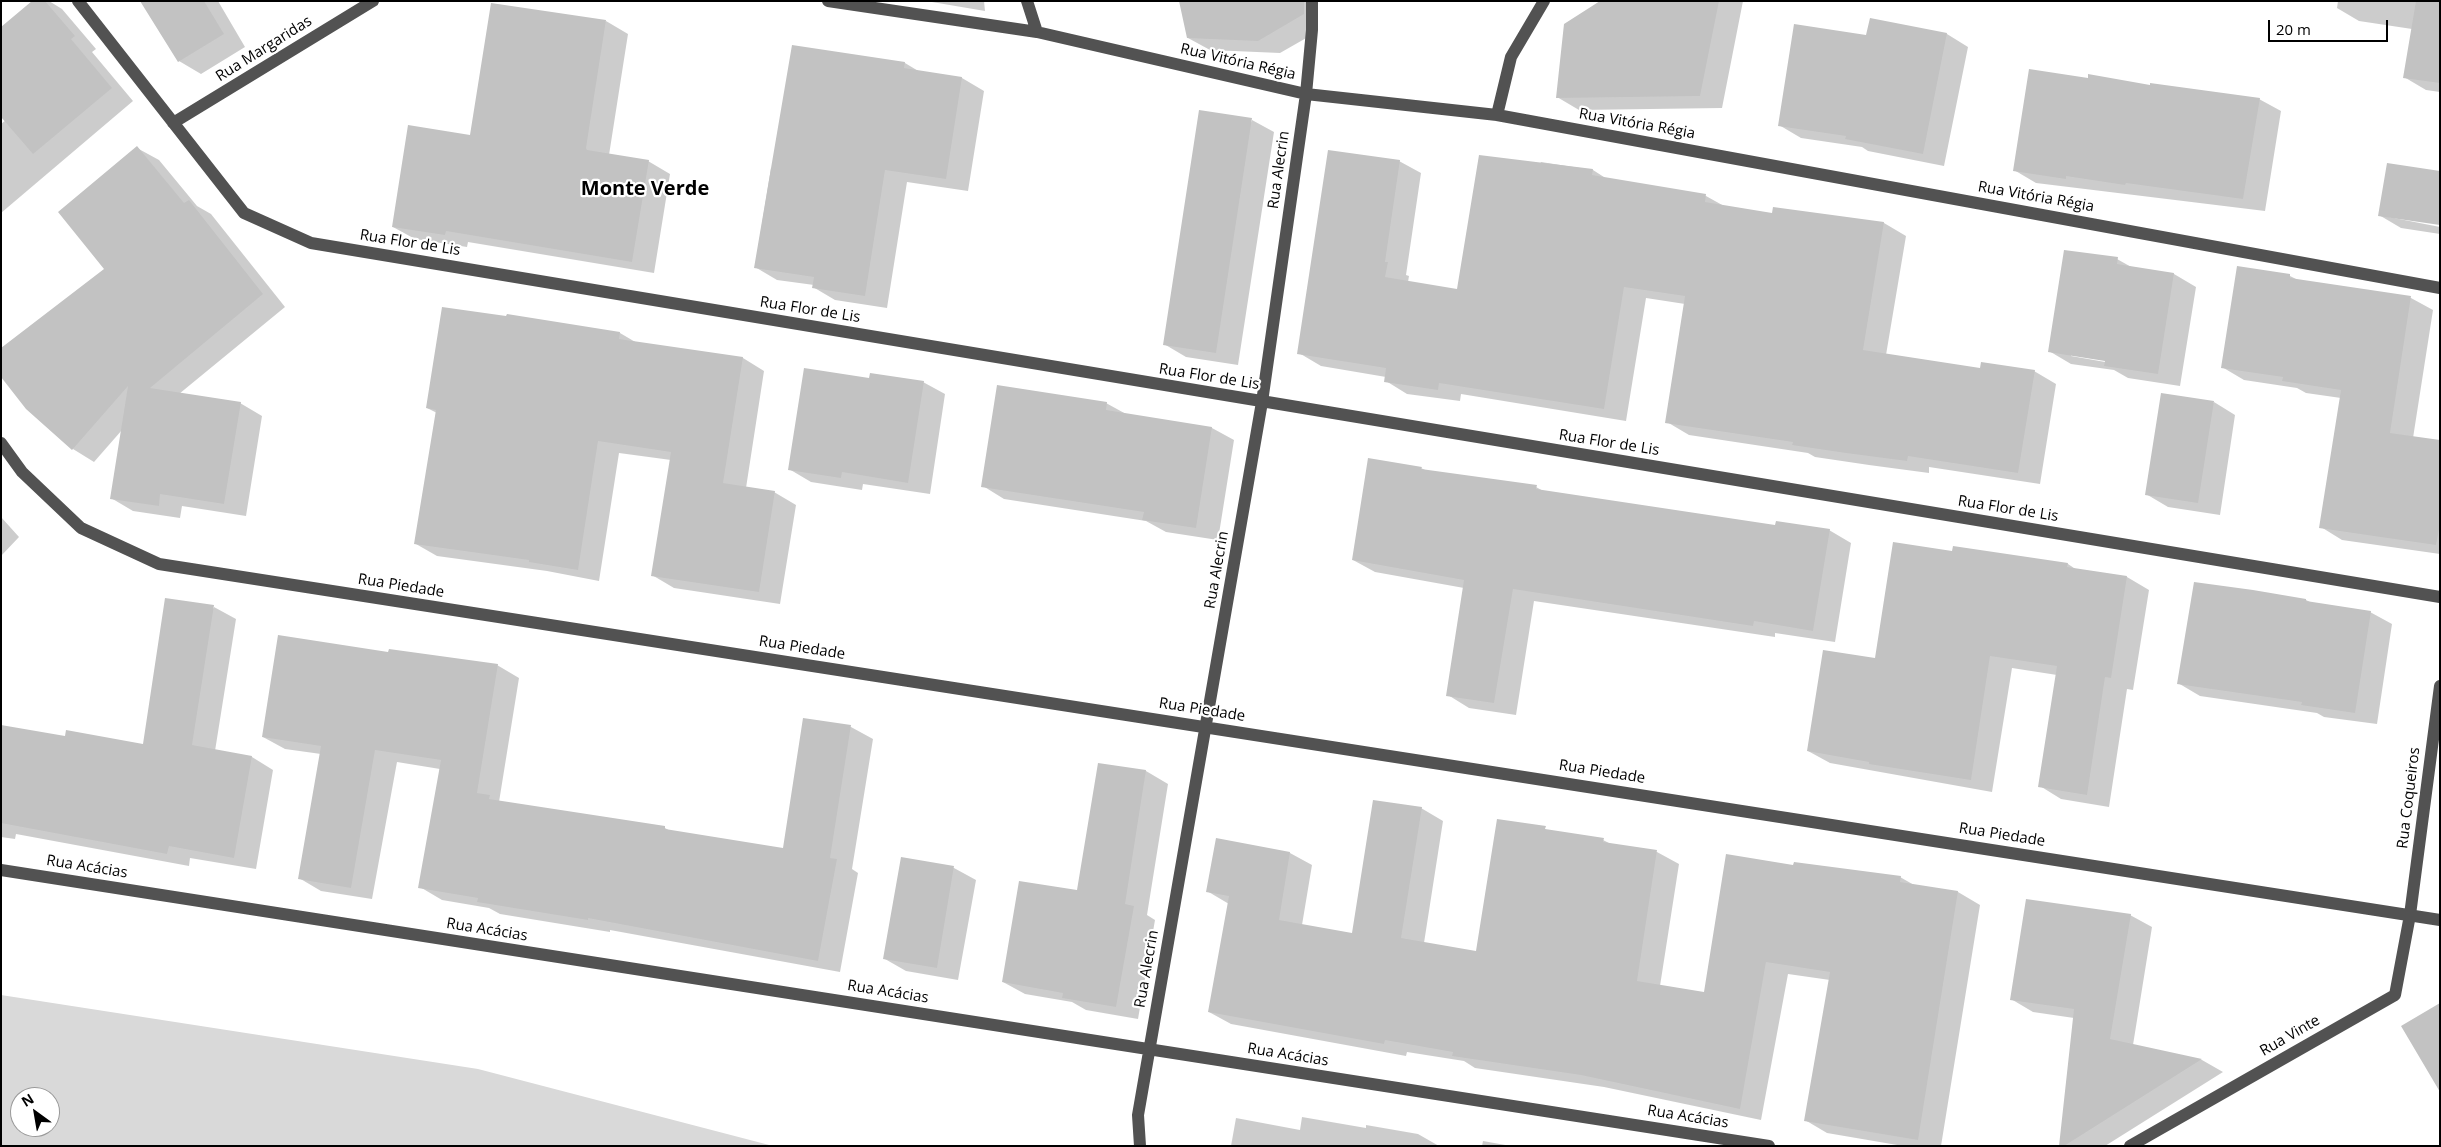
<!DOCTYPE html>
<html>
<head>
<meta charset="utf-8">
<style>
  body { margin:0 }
  #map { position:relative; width:2441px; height:1147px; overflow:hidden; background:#fff; font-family:"Open Sans",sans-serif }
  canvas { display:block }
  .frame { position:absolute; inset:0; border:2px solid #000; pointer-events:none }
  .north { position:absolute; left:10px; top:1087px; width:50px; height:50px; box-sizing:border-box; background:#fff; border:1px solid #999; border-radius:50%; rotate:328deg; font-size:14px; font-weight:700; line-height:20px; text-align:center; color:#000 }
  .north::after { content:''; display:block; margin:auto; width:18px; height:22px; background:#000; clip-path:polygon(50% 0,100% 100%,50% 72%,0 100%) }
  .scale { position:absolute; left:2268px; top:20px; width:120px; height:22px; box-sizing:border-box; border:2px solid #000; border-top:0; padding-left:6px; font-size:15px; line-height:18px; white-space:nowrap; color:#000; -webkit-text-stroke:4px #fff; paint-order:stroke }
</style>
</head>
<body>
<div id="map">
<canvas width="2441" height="1147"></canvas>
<div class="frame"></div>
<div class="north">N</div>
<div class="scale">20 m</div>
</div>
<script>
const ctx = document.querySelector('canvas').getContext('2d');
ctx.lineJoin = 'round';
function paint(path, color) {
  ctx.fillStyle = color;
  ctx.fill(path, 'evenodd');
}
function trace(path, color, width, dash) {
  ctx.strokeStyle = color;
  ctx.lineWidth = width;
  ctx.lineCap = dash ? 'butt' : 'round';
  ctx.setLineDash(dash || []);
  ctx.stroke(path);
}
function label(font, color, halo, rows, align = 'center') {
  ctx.font = font + ' "Open Sans",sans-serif';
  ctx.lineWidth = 4.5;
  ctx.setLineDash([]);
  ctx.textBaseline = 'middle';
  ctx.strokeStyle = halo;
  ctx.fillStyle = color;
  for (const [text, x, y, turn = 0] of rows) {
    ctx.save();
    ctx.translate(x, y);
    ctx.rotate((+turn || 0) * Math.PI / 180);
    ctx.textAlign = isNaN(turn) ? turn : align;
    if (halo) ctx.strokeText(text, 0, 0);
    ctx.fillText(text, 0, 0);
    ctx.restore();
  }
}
const green = new Path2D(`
  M 1,995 L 478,1069 L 773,1146 L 1,1146 ZM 20,1097 L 50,1097 L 50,1127 L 20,1127 Z`);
const shadow = new Path2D(`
  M 34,1 L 49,1 L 62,9 L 96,49 L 92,52 L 133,101 L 1,213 L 1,124 L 6,120 Z
  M 142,1 L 218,1 L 245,47 L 201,74 L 179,61 Z
  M 926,1 L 984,1 L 985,11 Z
  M 1180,1 L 1307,1 L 1308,37 L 1280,53 L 1210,50 L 1188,38 Z
  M 1602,1 L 1743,1 L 1722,108 L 1579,110 L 1557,97 Z
  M 2338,1 L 2440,1 L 2440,92 L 2426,90 L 2404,77 L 2412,29 L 2359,21 L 2337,8 Z
  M 606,21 L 628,34 L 609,155 L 648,161 L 670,174 L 654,273 L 468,242 L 467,247 L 415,239 L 393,227 L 471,136 Z
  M 1947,34 L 1968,47 L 1944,166 L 1868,151 L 1862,147 L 1801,138 L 1779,125 L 1867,36 Z
  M 848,55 L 905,63 L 920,72 L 962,78 L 984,91 L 968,191 L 907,182 L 887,308 L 835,300 L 813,287 L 814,285 L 777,280 L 755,267 L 771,168 L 774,168 Z
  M 2151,86 L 2259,99 L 2281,111 L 2265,211 L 2036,183 L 2014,170 Z
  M 1252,120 L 1274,132 L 1238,365 L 1186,357 L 1164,344 Z
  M 137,148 L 159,160 L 197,206 L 211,214 L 285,307 L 179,394 L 240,403 L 262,416 L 246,516 L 182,506 L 180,518 L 133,511 L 111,498 L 122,430 L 94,462 L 73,449 L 106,269 Z
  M 1399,161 L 1421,173 L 1406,275 L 1409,276 L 1408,282 L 1458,290 L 1541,162 L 1593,170 L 1607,179 L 1706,196 L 1724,206 L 1773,214 L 1774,209 L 1884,223 L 1906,236 L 1886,355 L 1981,369 L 2034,371 L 2056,384 L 2040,484 L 1929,467 L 1929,473 L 1869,465 L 1815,457 L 1808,453 L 1689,435 L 1667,422 L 1685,304 L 1646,298 L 1626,421 L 1461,394 L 1460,401 L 1407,394 L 1386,381 L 1386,377 L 1321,366 L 1299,353 Z
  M 2379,215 L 2440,227 L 2440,234 L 2401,228 Z
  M 2117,259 L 2133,268 L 2174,274 L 2196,287 L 2180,386 L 2128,378 L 2114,370 L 2071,364 L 2049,351 ZM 2071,354 L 2112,360 L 2111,363 L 2071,356 Z
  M 2238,267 L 2290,276 L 2298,280 L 2411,298 L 2433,310 L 2413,438 L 2440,441 L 2440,554 L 2342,540 L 2321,527 L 2341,398 L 2306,393 L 2297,388 L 2244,380 L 2222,367 Z
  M 508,316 L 620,333 L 637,343 L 743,358 L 764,371 L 746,488 L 774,492 L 796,505 L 780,604 L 674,588 L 652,575 L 671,460 L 619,453 L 599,581 L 547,571 L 437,556 L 416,544 L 437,413 L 427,408 Z
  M 870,379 L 923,382 L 945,394 L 930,494 L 863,484 L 862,490 L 811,482 L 789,469 Z
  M 2214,402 L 2235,415 L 2220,515 L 2168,507 L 2146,494 Z
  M 1106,403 L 1126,414 L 1212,428 L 1234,440 L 1218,540 L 1166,532 L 1146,521 L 1004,499 L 983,486 Z
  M 1421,468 L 1427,471 L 1536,487 L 1545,492 L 1776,527 L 1829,530 L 1851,543 L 1835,642 L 1775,633 L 1775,637 L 1534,601 L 1516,715 L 1469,708 L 1448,695 L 1464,588 L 1375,572 L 1353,560 Z
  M 1,517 L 19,537 L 1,556 Z
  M 1954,552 L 2068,564 L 2077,570 L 2127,577 L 2149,590 L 2133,690 L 2127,689 L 2109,807 L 2061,799 L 2040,786 L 2057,675 L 2012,668 L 1992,792 L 1830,763 L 1808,751 Z
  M 2306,600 L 2312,603 L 2370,612 L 2392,624 L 2377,724 L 2324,717 L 2317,713 L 2200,696 L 2178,683 Z
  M 214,607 L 236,619 L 215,751 L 252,757 L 273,770 L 256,869 L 190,858 L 189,866 L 16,834 L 15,839 L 1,837 L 1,726 L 66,738 L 144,745 Z
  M 389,653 L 497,665 L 519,678 L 499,802 L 665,828 L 670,831 L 784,849 L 804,720 L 851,727 L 873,739 L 852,869 L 858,873 L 840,972 L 610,930 L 610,932 L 500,914 L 489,908 L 442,900 L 420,887 L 440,769 L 397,762 L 372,899 L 321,891 L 299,878 L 321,754 L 285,749 L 263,737 Z
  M 1099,764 L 1146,771 L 1168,784 L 1147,915 L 1155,920 L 1138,1019 L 1086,1010 L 1072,1002 L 1025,994 L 1003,982 L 1078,892 Z
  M 1421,808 L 1443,821 L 1424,943 L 1477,952 L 1603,840 L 1613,845 L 1657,852 L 1679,864 L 1660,986 L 1705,994 L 1794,866 L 1900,877 L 1914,885 L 1958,892 L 1980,905 L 1941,1146 L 1903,1146 L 1827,1133 L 1805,1120 L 1830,980 L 1788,974 L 1761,1120 L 1604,1087 L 1475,1068 L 1464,1061 L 1407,1052 L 1406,1056 L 1231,1024 L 1209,1012 L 1229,904 L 1207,891 L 1217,839 L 1290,853 L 1312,865 L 1302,925 L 1353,934 Z
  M 902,859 L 954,868 L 976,880 L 958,980 L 906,971 L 885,959 Z
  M 2130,915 L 2152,927 L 2133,1045 L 2202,1060 L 2223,1072 L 2105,1146 L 2061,1146 L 2074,1018 L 2033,1012 L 2011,999 Z
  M 1302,1117 L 1366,1128 L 1366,1125 L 1418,1134 L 1439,1146 L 1231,1146 L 1236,1118 L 1300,1130 Z
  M 1483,1141 L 1511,1146 L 1482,1146 Z`);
const building = new Path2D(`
  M 32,1 L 45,1 L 75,36 L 71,39 L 112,88 L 33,154 L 1,117 L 1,27 Z
  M 140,1 L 204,1 L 224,34 L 178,62 Z
  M 1179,1 L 1304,1 L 1304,14 L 1258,41 L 1187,38 Z
  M 1600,1 L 1719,1 L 1700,96 L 1556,98 L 1564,24 Z
  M 2416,1 L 2440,1 L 2440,83 L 2403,78 Z
  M 491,3 L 606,20 L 586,148 L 587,150 L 649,160 L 632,262 L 446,231 L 445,235 L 392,227 L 408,125 L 470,135 Z
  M 1870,18 L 1947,33 L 1923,154 L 1845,139 L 1846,136 L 1778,126 L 1794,24 L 1866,35 Z
  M 792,45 L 905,62 L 904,68 L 962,77 L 946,179 L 885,170 L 865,296 L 812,288 L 814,277 L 754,268 Z
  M 2029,69 L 2088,78 L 2088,74 L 2150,85 L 2150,83 L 2260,98 L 2243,199 L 2126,183 L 2125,185 L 2066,176 L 2066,179 L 2013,171 Z
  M 1199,110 L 1252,118 L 1216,353 L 1163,345 Z
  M 137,146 L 184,203 L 189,200 L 263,294 L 150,388 L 241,402 L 224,504 L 160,494 L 159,506 L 110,499 L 128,386 L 72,450 L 26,409 L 1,377 L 1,348 L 104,269 L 58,212 Z
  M 1328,150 L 1400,160 L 1385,262 L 1388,262 L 1385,277 L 1457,289 L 1479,155 L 1593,169 L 1592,175 L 1706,194 L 1705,202 L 1772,213 L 1773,207 L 1884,222 L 1863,350 L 1980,368 L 1981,362 L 2035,370 L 2018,473 L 1908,456 L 1907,461 L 1846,453 L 1792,445 L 1793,442 L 1665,423 L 1685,296 L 1624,287 L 1604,409 L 1439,383 L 1438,390 L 1384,382 L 1386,368 L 1297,354 Z
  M 2387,163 L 2440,171 L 2440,225 L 2378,216 Z
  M 2064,250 L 2118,257 L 2117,264 L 2174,273 L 2158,374 L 2104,366 L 2105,361 L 2048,352 Z
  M 2237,266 L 2290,274 L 2290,278 L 2411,296 L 2390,433 L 2440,440 L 2440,524 L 2436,545 L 2319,528 L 2341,390 L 2282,381 L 2283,377 L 2221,368 Z
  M 442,307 L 506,316 L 507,314 L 620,332 L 619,339 L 743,357 L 723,483 L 775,491 L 759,592 L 651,576 L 671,452 L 598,441 L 578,570 L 529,562 L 529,560 L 414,544 L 436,410 L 426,408 Z
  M 804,368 L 869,378 L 870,373 L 924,381 L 908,483 L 842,472 L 841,478 L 788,470 Z
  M 997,385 L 1107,402 L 1106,410 L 1212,427 L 1196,528 L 1142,520 L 1144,512 L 981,487 Z
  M 2161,393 L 2214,401 L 2198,503 L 2145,495 Z
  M 1368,458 L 1422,467 L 1421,469 L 1537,485 L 1536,489 L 1775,525 L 1776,521 L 1830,529 L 1813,631 L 1754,621 L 1753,626 L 1513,589 L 1494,703 L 1446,696 L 1464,580 L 1352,560 Z
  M 1893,542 L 1952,551 L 1953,546 L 2068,563 L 2067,567 L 2127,576 L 2111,678 L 2105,677 L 2087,795 L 2038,787 L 2057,666 L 1990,656 L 1971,780 L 1869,764 L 1869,762 L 1807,751 L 1823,650 L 1875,658 Z
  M 2194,582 L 2253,590 L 2306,599 L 2306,601 L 2371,611 L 2355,713 L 2301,705 L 2302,702 L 2177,684 Z
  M 165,598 L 214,605 L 192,745 L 252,756 L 234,858 L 169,846 L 167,854 L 1,823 L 1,725 L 65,736 L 66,730 L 143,744 Z
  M 278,635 L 388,652 L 389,649 L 498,664 L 477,793 L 490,795 L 489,799 L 665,826 L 665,829 L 783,848 L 803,718 L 851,725 L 830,858 L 837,859 L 818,961 L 588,918 L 588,920 L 477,902 L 478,898 L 418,888 L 441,760 L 375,750 L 351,888 L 298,879 L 321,746 L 262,737 Z
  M 1098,763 L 1146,770 L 1125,904 L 1134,906 L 1116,1007 L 1062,998 L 1063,993 L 1002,982 L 1019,881 L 1077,890 Z
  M 1373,800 L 1422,807 L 1401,938 L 1476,951 L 1497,819 L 1546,826 L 1545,829 L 1604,838 L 1603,842 L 1657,850 L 1637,981 L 1704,992 L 1726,854 L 1793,865 L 1794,862 L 1901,876 L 1900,882 L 1958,891 L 1918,1140 L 1804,1121 L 1830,972 L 1766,962 L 1740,1109 L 1581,1075 L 1452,1056 L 1453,1052 L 1385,1040 L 1384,1044 L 1208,1012 L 1229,896 L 1206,892 L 1216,838 L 1290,852 L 1279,920 L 1352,933 Z
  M 901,857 L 954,866 L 937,968 L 883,959 Z
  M 2026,899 L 2131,914 L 2110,1039 L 2202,1059 L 2064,1146 L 2059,1146 L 2074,1009 L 2010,1000 Z
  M 2440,1003 L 2440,1092 L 2401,1026 Z`);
const minor = new Path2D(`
  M 78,1 L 244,213 L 311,243 L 2440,597
  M 828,1 L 1037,32 L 1306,94 L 1497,115 L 2440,288
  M 1027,1 L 1037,32
  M 1497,115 L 1511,57 L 1544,1
  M 173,123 L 373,1
  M 1,443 L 22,472 L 81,528 L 159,564 L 2440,920
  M 1,870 L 1769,1146
  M 1140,1146 L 1138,1115 L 1262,402 L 1306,94 L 1312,30 L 1312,1
  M 2130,1146 L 2395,995 L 2410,915 L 2440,686`);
const streetNames = [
  ["Rua Margaridas",264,49,-32],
  ["Rua Vitória Régia",1238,62,13],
  ["Rua Vitória Régia",1637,124,10],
  ["Rua Alecrin",1279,170,-82],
  ["Rua Vitória Régia",2036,197,10],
  ["Rua Flor de Lis",410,243,9],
  ["Rua Flor de Lis",810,310,9],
  ["Rua Flor de Lis",1209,377,9],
  ["Rua Flor de Lis",1609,443,9],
  ["Rua Flor de Lis",2008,509,9],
  ["Rua Alecrin",1217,570,-80],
  ["Rua Piedade",401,586,9],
  ["Rua Piedade",802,648,9],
  ["Rua Piedade",1202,710,9],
  ["Rua Piedade",1602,772,9],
  ["Rua Coqueiros",2409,798,-83],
  ["Rua Piedade",2002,835,9],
  ["Rua Acácias",87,867,9],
  ["Rua Acácias",487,930,9],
  ["Rua Alecrin",1147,969,-80],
  ["Rua Acácias",888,992,9],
  ["Rua Vinte",2290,1036,-30],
  ["Rua Acácias",1288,1055,9],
  ["Rua Acácias",1688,1117,9]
];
const districtNames = [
  ["Monte Verde",645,189]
];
paint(green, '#d9d9d9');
paint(shadow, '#0003');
paint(building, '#c2c2c2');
trace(minor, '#525252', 12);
label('15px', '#000', '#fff', streetNames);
label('bold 20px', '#000', '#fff', districtNames);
</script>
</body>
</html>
